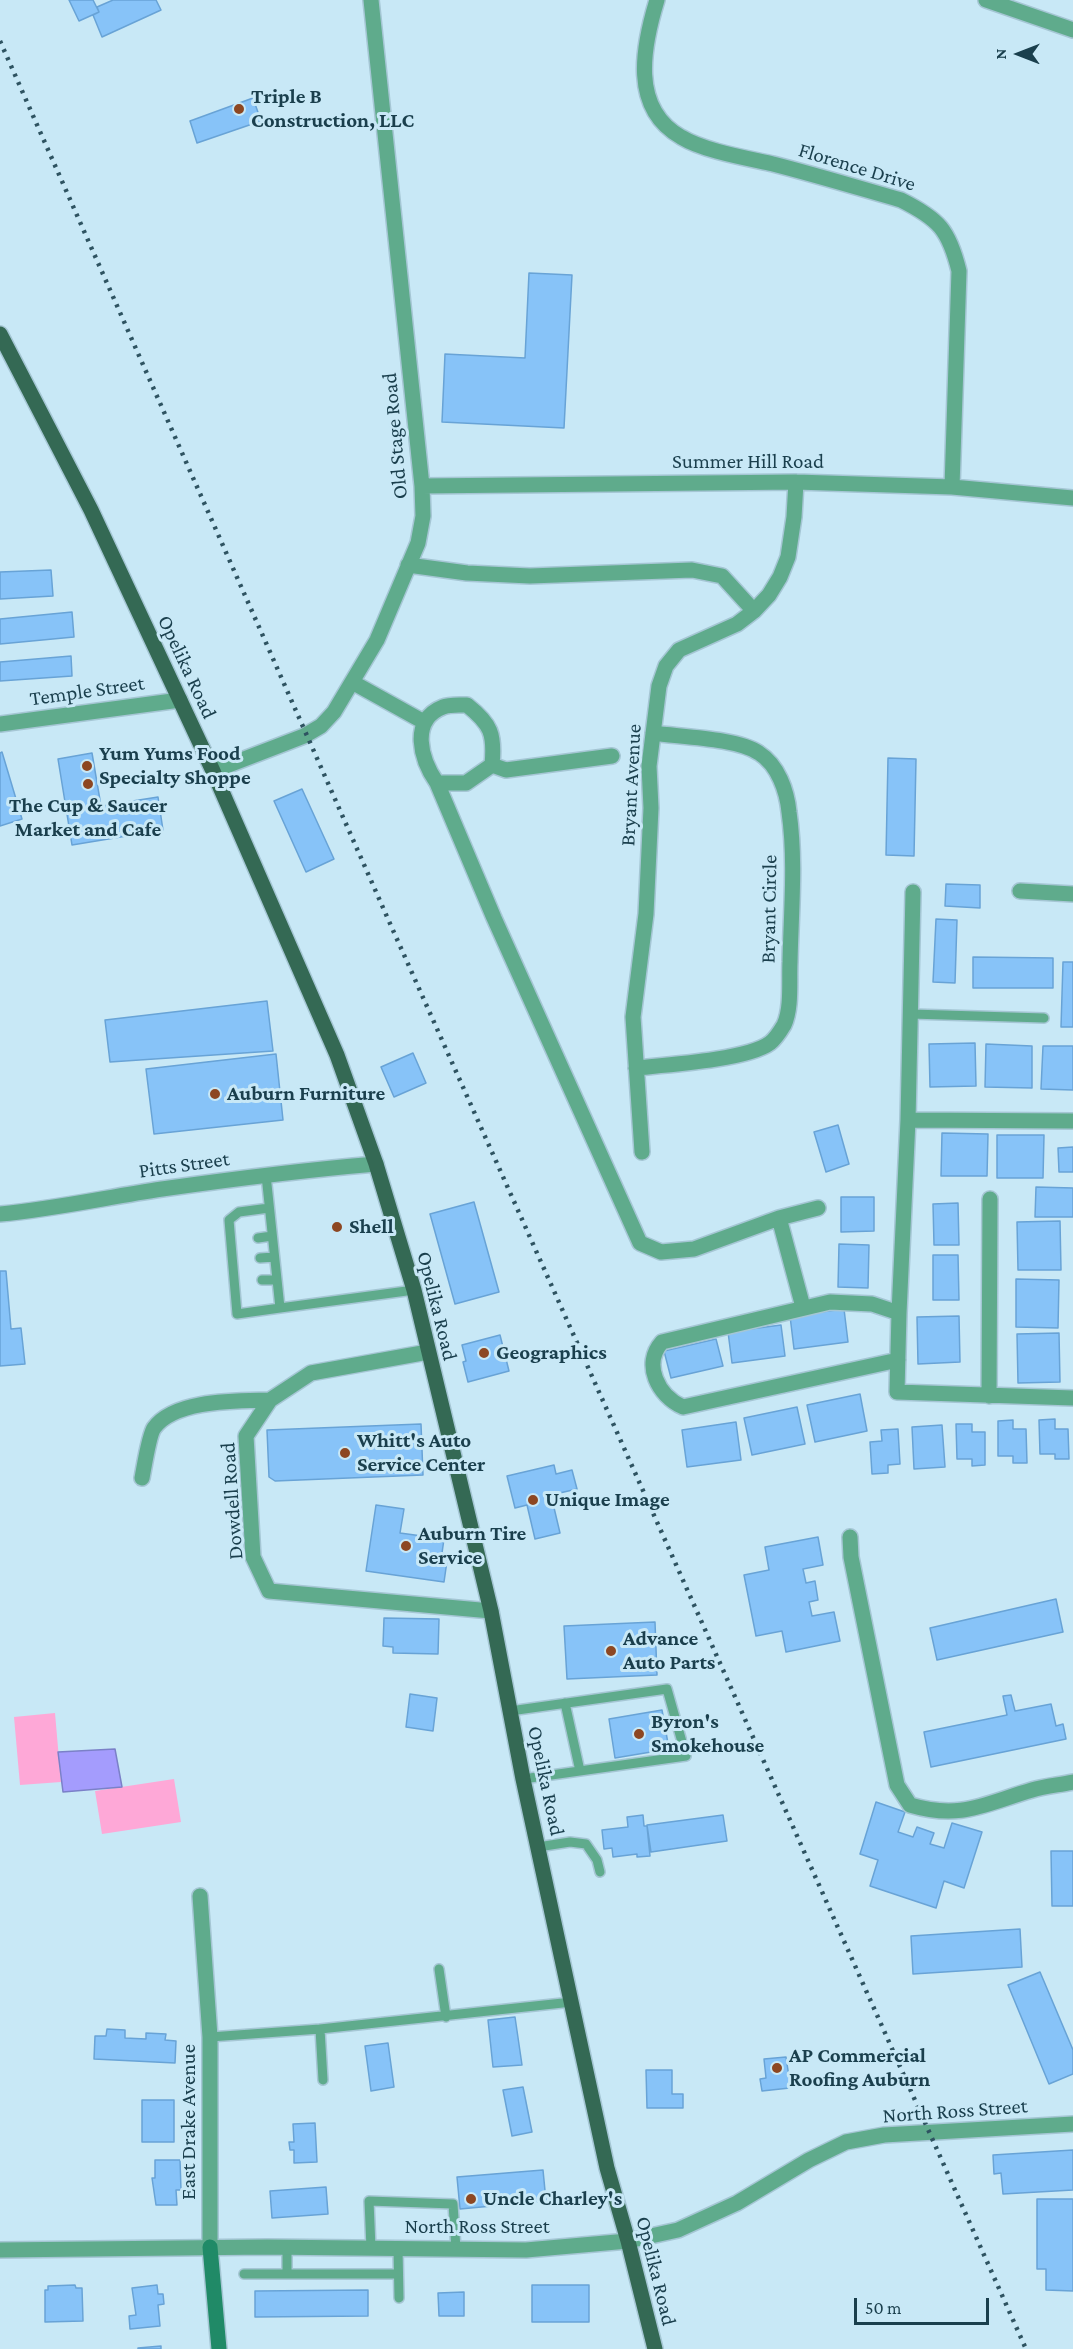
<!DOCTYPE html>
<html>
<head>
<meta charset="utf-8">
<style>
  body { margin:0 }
  #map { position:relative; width:1073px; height:2349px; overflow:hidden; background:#c8e8f6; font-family:"Crimson Pro",serif }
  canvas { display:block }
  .north { position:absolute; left:989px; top:24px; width:60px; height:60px; -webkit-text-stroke:4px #c8e8f6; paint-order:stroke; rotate:270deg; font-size:16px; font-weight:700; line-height:24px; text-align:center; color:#1a3f4d }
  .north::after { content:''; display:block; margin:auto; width:21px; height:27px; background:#1a3f4d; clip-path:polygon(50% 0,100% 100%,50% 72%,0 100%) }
  .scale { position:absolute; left:854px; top:2298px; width:135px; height:27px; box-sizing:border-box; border:3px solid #1a3f4d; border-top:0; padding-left:8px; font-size:18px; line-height:21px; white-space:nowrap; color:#1a3f4d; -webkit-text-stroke:4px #c8e8f6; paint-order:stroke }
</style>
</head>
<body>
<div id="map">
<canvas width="1073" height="2349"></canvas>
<div class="north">N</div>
<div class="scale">50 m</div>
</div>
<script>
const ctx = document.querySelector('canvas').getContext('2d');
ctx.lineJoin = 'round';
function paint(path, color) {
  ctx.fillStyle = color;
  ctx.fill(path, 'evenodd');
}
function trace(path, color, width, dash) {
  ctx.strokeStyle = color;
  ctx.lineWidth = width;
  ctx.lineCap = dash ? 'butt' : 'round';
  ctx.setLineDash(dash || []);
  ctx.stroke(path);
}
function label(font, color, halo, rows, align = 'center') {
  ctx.font = font + ' "Crimson Pro",serif';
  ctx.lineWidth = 6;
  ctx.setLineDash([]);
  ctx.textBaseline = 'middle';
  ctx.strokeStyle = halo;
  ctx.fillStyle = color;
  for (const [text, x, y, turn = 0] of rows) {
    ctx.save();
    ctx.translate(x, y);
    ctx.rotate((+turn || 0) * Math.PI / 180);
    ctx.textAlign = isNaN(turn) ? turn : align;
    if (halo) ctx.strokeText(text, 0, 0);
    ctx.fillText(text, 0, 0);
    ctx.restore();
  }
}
const green = new Path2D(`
  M 55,1713 L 61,1782 L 20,1785 L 14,1717 Z
  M 174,1779 L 181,1822 L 102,1834 L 95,1791 Z`);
const water = new Path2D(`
  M 115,1749 L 122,1787 L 63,1792 L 58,1752 Z`);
const building = new Path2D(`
  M 69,0 L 93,0 L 99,12 L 79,21 Z
  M 113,0 L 156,0 L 161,10 L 102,37 L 93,15 L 99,12 L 97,7 Z
  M 253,98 L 261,121 L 197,143 L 190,121 Z
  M 529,273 L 572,275 L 564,428 L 442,422 L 445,354 L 525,358 Z
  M 51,570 L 53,596 L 0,599 L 0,572 Z
  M 72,612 L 74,637 L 0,644 L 0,619 Z
  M 71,656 L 72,676 L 0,681 L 0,662 Z
  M 2,752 L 22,819 L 0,826 L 0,753 Z
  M 92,753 L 101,806 L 158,797 L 163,830 L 72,845 L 58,759 Z
  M 888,758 L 916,759 L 914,856 L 886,855 Z
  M 302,789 L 334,859 L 306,872 L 274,801 Z
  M 946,884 L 980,885 L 980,908 L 945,906 Z
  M 936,919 L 957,920 L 955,983 L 933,982 Z
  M 973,957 L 1053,958 L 1053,988 L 973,988 Z
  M 1063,962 L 1073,962 L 1073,1027 L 1061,1027 Z
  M 267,1001 L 273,1051 L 110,1062 L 105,1020 Z
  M 975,1043 L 976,1086 L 930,1087 L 929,1044 Z
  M 986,1044 L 1032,1046 L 1032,1088 L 985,1087 Z
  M 1043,1046 L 1073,1046 L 1073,1090 L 1041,1089 Z
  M 413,1053 L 426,1083 L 394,1097 L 381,1067 Z
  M 276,1054 L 283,1120 L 154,1134 L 146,1069 Z
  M 838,1125 L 849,1164 L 826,1172 L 814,1132 Z
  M 942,1133 L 988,1134 L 987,1176 L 941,1176 Z
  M 997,1135 L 1044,1135 L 1043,1178 L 997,1178 Z
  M 1073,1147 L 1073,1172 L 1059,1172 L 1058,1148 Z
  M 1036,1187 L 1073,1188 L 1073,1217 L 1035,1217 Z
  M 841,1197 L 874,1197 L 874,1231 L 841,1232 Z
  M 474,1202 L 499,1292 L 455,1304 L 430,1214 Z
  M 958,1203 L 959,1245 L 934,1245 L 933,1204 Z
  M 1060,1221 L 1061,1270 L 1018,1270 L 1017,1222 Z
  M 839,1244 L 869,1245 L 868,1288 L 838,1287 Z
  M 933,1255 L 958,1255 L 959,1300 L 933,1300 Z
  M 0,1271 L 6,1271 L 11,1329 L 21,1328 L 25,1364 L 0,1366 Z
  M 1016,1279 L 1059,1280 L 1058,1328 L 1016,1327 Z
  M 844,1309 L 848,1342 L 794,1349 L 790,1316 Z
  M 959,1316 L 960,1362 L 918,1364 L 917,1317 Z
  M 781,1325 L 785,1356 L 732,1363 L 728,1332 Z
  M 1059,1333 L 1060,1382 L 1018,1383 L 1017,1334 Z
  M 500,1335 L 509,1371 L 468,1382 L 463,1362 L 466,1361 L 462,1345 Z
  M 716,1339 L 723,1366 L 671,1378 L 664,1351 Z
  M 860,1394 L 867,1431 L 815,1442 L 807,1405 Z
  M 797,1407 L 805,1444 L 752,1455 L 744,1418 Z
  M 1055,1419 L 1055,1429 L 1068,1429 L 1069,1459 L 1055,1459 L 1055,1454 L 1040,1454 L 1039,1420 Z
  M 1013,1420 L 1013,1429 L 1026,1429 L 1027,1463 L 1013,1463 L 1013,1456 L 998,1456 L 998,1421 Z
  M 736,1422 L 741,1460 L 687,1467 L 682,1430 Z
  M 421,1424 L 423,1475 L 275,1481 L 269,1477 L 267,1430 Z
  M 956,1424 L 972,1424 L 972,1432 L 985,1432 L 985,1465 L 972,1466 L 972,1459 L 957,1459 Z
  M 942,1425 L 945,1467 L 914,1469 L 912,1427 Z
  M 898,1429 L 900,1464 L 888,1465 L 888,1473 L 872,1474 L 870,1442 L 882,1441 L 881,1430 Z
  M 554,1465 L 556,1474 L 572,1470 L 577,1489 L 551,1495 L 560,1533 L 535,1539 L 527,1505 L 515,1508 L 507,1476 Z
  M 376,1505 L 404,1509 L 400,1533 L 444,1539 L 442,1553 L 448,1554 L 444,1582 L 366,1571 Z
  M 818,1537 L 823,1565 L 803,1569 L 806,1583 L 815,1581 L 818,1600 L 809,1602 L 812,1616 L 834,1612 L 840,1641 L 786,1652 L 782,1631 L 756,1636 L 744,1575 L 769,1570 L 765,1547 Z
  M 1056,1599 L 1063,1632 L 937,1660 L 930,1628 Z
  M 384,1618 L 439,1619 L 438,1654 L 393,1653 L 393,1647 L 383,1646 Z
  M 655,1622 L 657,1675 L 567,1679 L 564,1626 Z
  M 410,1694 L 437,1698 L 433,1731 L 406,1727 Z
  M 1011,1695 L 1015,1711 L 1051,1704 L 1056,1726 L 1063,1724 L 1066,1739 L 931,1767 L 924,1732 L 1007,1715 L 1003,1696 Z
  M 662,1710 L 669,1749 L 615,1758 L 609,1719 Z
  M 876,1802 L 905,1812 L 898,1832 L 913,1837 L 917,1827 L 934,1833 L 930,1844 L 944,1848 L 952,1823 L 982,1832 L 964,1888 L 944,1881 L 936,1908 L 870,1886 L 878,1860 L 860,1854 Z
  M 643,1815 L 644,1826 L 647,1826 L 650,1856 L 637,1857 L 637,1854 L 613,1857 L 612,1848 L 604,1849 L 602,1830 L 628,1827 L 627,1817 Z
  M 723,1815 L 727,1841 L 651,1852 L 647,1825 Z
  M 1051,1851 L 1073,1851 L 1073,1906 L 1052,1906 Z
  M 1020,1929 L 1022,1967 L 913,1974 L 911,1936 Z
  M 1040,1972 L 1073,2050 L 1073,2074 L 1049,2084 L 1008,1985 Z
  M 515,2017 L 522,2065 L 493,2067 L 488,2020 Z
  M 107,2029 L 125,2030 L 125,2038 L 146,2039 L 146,2033 L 166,2034 L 165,2040 L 176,2041 L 175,2063 L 94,2059 L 95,2036 L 106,2036 Z
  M 388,2043 L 394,2087 L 371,2091 L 365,2046 Z
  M 786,2057 L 789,2077 L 797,2077 L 799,2087 L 762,2091 L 760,2079 L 766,2078 L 764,2059 Z
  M 646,2070 L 672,2070 L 672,2094 L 683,2094 L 683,2108 L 647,2108 Z
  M 523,2087 L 532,2132 L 512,2136 L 503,2090 Z
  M 142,2100 L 174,2100 L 174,2142 L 142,2142 Z
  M 315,2123 L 317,2162 L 294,2163 L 294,2150 L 290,2150 L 289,2142 L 294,2142 L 293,2124 Z
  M 1073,2150 L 1073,2190 L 1003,2194 L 1001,2173 L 994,2174 L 993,2155 Z
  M 155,2160 L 180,2160 L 181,2190 L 176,2190 L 177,2205 L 156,2205 L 152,2178 L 155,2178 Z
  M 543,2170 L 546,2201 L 460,2209 L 457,2177 Z
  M 326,2187 L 328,2214 L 272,2218 L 270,2191 Z
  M 1037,2199 L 1073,2199 L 1073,2291 L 1046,2290 L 1046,2269 L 1037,2269 Z
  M 75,2285 L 76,2288 L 82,2288 L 83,2321 L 45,2322 L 45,2290 L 48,2290 L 48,2286 Z
  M 157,2285 L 158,2294 L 163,2294 L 164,2304 L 158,2305 L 160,2326 L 130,2329 L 129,2316 L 136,2315 L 132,2288 Z
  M 532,2285 L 589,2285 L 589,2322 L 532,2322 Z
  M 368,2290 L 368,2316 L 255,2317 L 255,2291 Z
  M 464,2292 L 464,2316 L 439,2316 L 438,2293 Z
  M 161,2346 L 161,2349 L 138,2349 L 138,2348 Z`);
const lane = new Path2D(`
  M 911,1014 L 1044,1018
  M 266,1175 L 280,1308 L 414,1290
  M 269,1208 L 239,1212 L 229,1220 L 237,1314 L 280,1308
  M 258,1238 L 272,1236
  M 260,1258 L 274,1257
  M 262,1280 L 277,1280
  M 565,1703 L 580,1771
  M 510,1711 L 667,1689 L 686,1756 L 523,1779
  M 538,1847 L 570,1842 L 586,1844 L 597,1860 L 600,1872
  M 439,1969 L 446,2017
  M 210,2037 L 320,2029
  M 323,2080 L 320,2029 L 572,2002
  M 371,2248 L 369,2201 L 453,2204 L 456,2249
  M 398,2249 L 399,2298
  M 244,2274 L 398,2274
  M 287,2274 L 287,2247`);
const street = new Path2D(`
  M 657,0 C 643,46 630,108 681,137 C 704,151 746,158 773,164 C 816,175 859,188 901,200 C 939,219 949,230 959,271 L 952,487
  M 986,0 L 1073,30
  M 422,486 L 796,482 L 952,487 L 1073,498
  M 408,565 L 467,573 L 530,576 L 692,570 L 722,576 L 754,611
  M 352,682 L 424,722
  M 0,724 L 180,700
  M 612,756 L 506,770 L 492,765 L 466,783 L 437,783 L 494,918 L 640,1243 L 661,1252 L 694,1249 L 779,1218 L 818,1208
  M 213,771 L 304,736 L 321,726 L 334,712 L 377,640 L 418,543 L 423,516 L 422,486 L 371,0
  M 437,783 C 421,760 409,720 443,707 C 450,704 460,705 467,705 C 491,724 495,734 492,765
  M 1020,891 L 1073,894
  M 913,892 L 908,1120 L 1073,1121
  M 636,1068 C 666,1065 747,1060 770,1043 C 774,1040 781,1030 784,1025 C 792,1008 789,981 790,962 C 791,912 796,861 789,812 C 787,791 778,765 759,753 C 737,738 680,737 653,733
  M 908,1120 L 899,1313 L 897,1392 L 1073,1398
  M 642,1152 L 633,1017 L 646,914 L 651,808 L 649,766 L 659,686 L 666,666 L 679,650 L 737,624 L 754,611 L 769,595 L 780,577 L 788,557 L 794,517 L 796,482
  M 0,1214 C 55,1209 108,1197 162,1189 C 233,1179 304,1170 376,1164
  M 779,1218 L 803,1307
  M 428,1352 L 311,1373 L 270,1400 L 246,1436 L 253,1557 L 269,1591 L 491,1611
  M 898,1360 L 683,1407 C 658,1396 642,1364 662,1342 L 830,1302 L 872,1304 L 899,1313
  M 989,1396 L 990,1199
  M 142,1478 C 144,1468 149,1435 154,1428 C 175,1399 238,1401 270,1400
  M 850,1537 L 851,1557 L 897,1785 L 910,1805 C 961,1820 984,1804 1032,1790 C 1045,1786 1059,1785 1073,1782
  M 200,1896 L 210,2037 L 210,2247
  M 0,2250 L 267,2247 L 526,2250 L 628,2241 L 678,2230 L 737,2203 L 809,2160 L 846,2142 L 884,2135 L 1073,2124`);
const secondary = new Path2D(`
  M 210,2247 L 219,2349`);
const primary = new Path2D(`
  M 0,334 L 91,510 L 213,771 L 337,1055 L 376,1164 L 414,1290 L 491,1611 L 523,1779 L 607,2168 L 628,2241 L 655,2349`);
const rail = new Path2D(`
  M 0,41 L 392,928 L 1026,2349`);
const markers = [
  [239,109,6,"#8d4722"],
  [87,766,6,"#8d4722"],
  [88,784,6,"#8d4722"],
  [215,1094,6,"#8d4722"],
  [337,1227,6,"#8d4722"],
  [484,1353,6,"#8d4722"],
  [345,1453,6,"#8d4722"],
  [533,1500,6,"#8d4722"],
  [406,1546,6,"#8d4722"],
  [611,1651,6,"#8d4722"],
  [639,1734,6,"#8d4722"],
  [777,2068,6,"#8d4722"],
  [471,2199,6,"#8d4722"]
];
const poiNames = [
  ["Triple B",251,97],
  ["Construction, LLC",251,121],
  ["Yum Yums Food",99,754],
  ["Specialty Shoppe",99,778],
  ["The Cup & Saucer",88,806,"center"],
  ["Market and Cafe",88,830,"center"],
  ["Auburn Furniture",227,1094],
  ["Shell",349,1227],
  ["Geographics",496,1353],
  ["Whitt's Auto",357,1441],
  ["Service Center",357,1465],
  ["Unique Image",545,1500],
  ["Auburn Tire",418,1534],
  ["Service",418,1558],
  ["Advance",623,1639],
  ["Auto Parts",623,1663],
  ["Byron's",651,1722],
  ["Smokehouse",651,1746],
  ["AP Commercial",789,2056],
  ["Roofing Auburn",789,2080],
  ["Uncle Charley's",483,2199]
];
const streetNames = [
  ["Florence Drive",857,167,17],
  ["Old Stage Road",395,436,-95],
  ["Summer Hill Road",748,462],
  ["Opelika Road",187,667,65],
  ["Temple Street",87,691,-8],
  ["Bryant Avenue",631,785,-87],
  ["Bryant Circle",769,909,-89],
  ["Pitts Street",184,1165,-8],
  ["Opelika Road",437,1306,76],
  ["Dowdell Road",232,1501,-94],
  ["Opelika Road",546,1781,78],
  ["North Ross Street",955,2111,-4],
  ["East Drake Avenue",189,2122,-90],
  ["North Ross Street",477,2227],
  ["Opelika Road",656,2271,76]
];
paint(green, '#fea8d7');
paint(water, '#a49cfd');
trace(water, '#7b80c8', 1.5);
paint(building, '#87c3f8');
trace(building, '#68a3d6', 1.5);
trace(lane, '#a5c6d4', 12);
trace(street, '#a5c6d4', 18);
trace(secondary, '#a5c6d4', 18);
trace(primary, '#a5c6d4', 18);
trace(lane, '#5fab8c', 9);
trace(street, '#5fab8c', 15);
trace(secondary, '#208a67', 15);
trace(primary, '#346954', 15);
trace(rail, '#2e5361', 4.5, [3, 6]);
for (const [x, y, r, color] of markers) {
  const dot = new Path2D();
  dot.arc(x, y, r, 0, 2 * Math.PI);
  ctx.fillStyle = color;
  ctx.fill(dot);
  trace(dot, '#c8e8f6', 2);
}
label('bold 21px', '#1a3f4d', '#c8e8f6', poiNames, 'left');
label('21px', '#1a3f4d', '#c8e8f6', streetNames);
</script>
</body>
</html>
